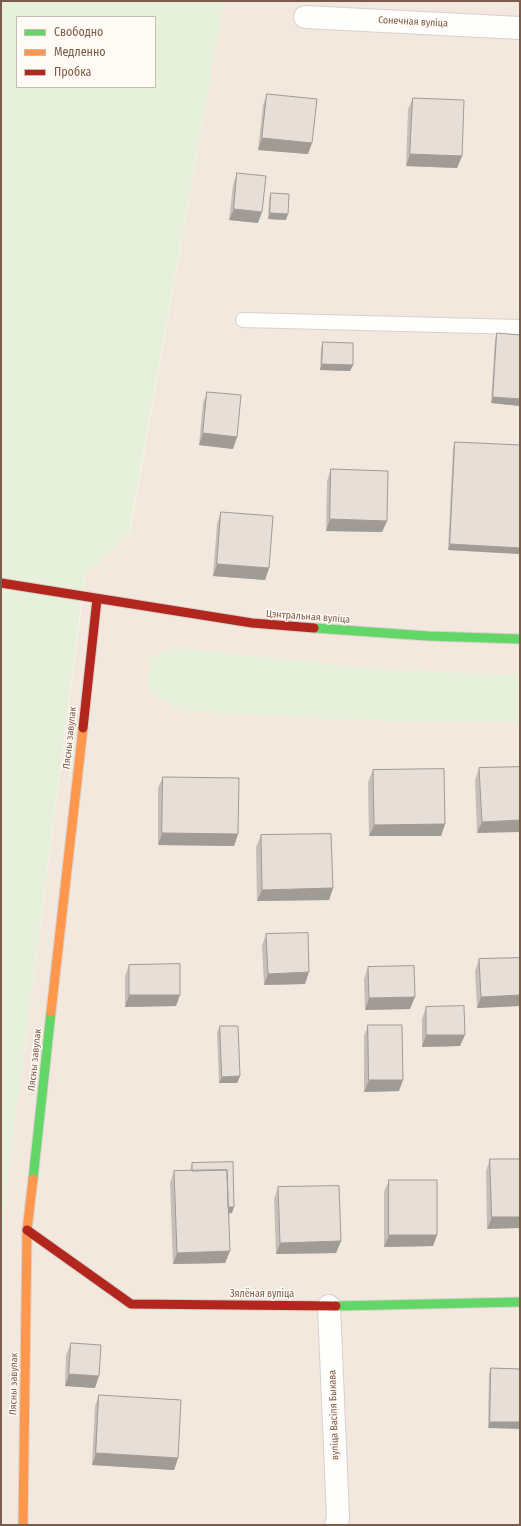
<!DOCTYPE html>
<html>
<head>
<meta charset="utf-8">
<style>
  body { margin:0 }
  #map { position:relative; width:521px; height:1526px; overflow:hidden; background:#f9f5f0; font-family:"Fira Sans Condensed",sans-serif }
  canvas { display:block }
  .frame { position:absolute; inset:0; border:2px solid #7a5c4d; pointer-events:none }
  .legend { position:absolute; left:16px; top:16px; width:140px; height:72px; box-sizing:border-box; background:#fffaf3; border:1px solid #cabbb1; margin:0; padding:5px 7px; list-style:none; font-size:12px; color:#7a5c4d }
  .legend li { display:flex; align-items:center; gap:8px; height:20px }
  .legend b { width:20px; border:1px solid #cabbb1 }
</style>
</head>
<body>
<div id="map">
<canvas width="521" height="1526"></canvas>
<div class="frame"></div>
<ul class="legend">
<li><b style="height:5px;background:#63d668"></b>Свободно</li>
<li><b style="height:5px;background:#ff974d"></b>Медленно</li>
<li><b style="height:5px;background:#b3261e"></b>Пробка</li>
</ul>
</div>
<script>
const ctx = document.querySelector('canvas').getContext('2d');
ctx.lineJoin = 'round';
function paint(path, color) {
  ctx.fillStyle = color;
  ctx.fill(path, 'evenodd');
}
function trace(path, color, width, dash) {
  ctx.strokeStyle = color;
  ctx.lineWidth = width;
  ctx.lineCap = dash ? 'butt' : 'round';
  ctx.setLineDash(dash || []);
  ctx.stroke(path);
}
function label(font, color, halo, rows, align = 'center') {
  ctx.font = font + ' "Fira Sans Condensed",sans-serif';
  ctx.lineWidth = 3;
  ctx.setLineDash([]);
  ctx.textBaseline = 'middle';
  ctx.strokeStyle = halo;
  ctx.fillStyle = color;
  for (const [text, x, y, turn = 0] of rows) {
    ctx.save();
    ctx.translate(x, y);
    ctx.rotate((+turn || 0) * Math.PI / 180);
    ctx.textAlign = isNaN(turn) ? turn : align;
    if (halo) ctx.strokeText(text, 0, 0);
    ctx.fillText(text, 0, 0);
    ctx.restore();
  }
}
const residential = new Path2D(`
  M 224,1 L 520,1 L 520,1525 L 1,1525 L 1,1260 L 7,1183 L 86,573 L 130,533 Z`);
const green = new Path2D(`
  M 1,1 L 224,1 L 129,533 L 85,574 L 7,1183 L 1,1260 ZM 17,17 L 155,17 L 155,87 L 17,87 Z
  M 171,647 L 377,669 L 520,675 L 520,722 L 402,722 L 181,711 L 148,691 L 150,659 Z`);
const lane = new Path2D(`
  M 243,320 L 520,327`);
const street = new Path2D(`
  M 305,17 L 520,28
  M 329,1306 L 338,1518 L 336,1525`);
const fast = new Path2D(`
  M 314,628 L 428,636 L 520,639
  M 33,1179 L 51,1012
  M 336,1306 L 520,1302`);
const slow = new Path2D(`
  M 51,1012 L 83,728
  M 23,1525 L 27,1230 L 33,1179`);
const jam = new Path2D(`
  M 1,583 L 252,623 L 314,628
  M 83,728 L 97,599
  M 27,1230 L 131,1304 L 336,1306`);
const wall = new Path2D(`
  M 267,94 L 312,143 L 308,154 L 258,150 L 263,105 Z
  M 413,98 L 462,156 L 457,168 L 406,166 L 408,109 Z
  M 237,173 L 258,223 L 229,220 L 233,185 Z
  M 271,193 L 286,220 L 268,219 L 269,199 Z
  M 497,333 L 520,335 L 520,406 L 491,403 L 495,339 Z
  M 323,342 L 353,365 L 350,371 L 320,370 L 321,348 Z
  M 207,392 L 237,437 L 233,449 L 199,445 L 203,403 Z
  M 455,442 L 520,445 L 520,554 L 448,550 L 453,448 Z
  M 331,469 L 387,521 L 382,532 L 326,531 L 327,481 Z
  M 221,512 L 269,568 L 265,580 L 213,576 L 217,524 Z
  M 520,767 L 477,833 L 475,780 L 479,768 Z
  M 373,770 L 445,824 L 441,836 L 369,836 L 368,782 Z
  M 163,777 L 238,834 L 234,846 L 158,845 L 158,788 Z
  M 261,835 L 333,888 L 329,900 L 257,901 L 256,847 Z
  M 266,934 L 305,984 L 264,985 L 262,946 Z
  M 520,958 L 520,1006 L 477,1008 L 475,971 L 479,959 Z
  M 129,965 L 176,1006 L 125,1007 L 125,976 Z
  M 368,967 L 410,1009 L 365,1010 L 364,979 Z
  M 426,1007 L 460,1046 L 422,1047 L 422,1019 Z
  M 368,1025 L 399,1091 L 364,1092 L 364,1036 Z
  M 220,1026 L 240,1076 L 237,1083 L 219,1083 L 217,1032 Z
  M 490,1159 L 520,1159 L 487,1229 L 486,1171 Z
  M 192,1163 L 232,1213 L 228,1213 L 230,1251 L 225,1263 L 173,1264 L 170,1183 L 174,1171 L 190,1171 Z
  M 389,1180 L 437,1235 L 433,1246 L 384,1247 L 384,1192 Z
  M 278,1187 L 341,1241 L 336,1253 L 276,1254 L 274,1199 Z
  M 71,1343 L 95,1388 L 65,1386 L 66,1355 Z
  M 491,1368 L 520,1369 L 488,1428 L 489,1374 Z
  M 99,1395 L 178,1458 L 174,1470 L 92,1465 L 95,1406 Z`);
const shadedWall = new Path2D(`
  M 262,138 L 312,143 L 308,154 L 258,150 Z
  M 410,154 L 462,156 L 457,168 L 406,166 Z
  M 234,209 L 262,212 L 258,223 L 229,220 Z
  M 270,213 L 288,214 L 286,220 L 268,219 Z
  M 322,364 L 353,365 L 350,371 L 320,370 Z
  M 493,397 L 520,399 L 520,406 L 491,403 Z
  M 203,433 L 237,437 L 233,449 L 199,445 Z
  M 330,519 L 387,521 L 382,532 L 326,531 Z
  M 450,544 L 520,548 L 520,554 L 448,550 Z
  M 217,564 L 269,568 L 265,580 L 213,576 Z
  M 520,820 L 520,832 L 477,833 L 482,822 Z
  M 445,824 L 441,836 L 369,836 L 374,825 Z
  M 162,833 L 238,834 L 234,846 L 158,845 Z
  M 333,888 L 329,900 L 257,901 L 262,890 Z
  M 309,972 L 305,984 L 264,985 L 268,974 Z
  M 129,995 L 180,995 L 176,1006 L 125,1007 Z
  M 520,995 L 520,1006 L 477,1008 L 481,997 Z
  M 415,997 L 410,1009 L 365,1010 L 369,998 Z
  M 426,1035 L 465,1035 L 460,1046 L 422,1047 Z
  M 240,1076 L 237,1083 L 219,1083 L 222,1077 Z
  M 369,1080 L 403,1080 L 399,1091 L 364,1092 Z
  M 226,1207 L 234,1207 L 232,1213 L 224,1214 Z
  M 492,1217 L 520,1217 L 520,1228 L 487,1229 Z
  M 389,1235 L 437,1235 L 433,1246 L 384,1247 Z
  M 341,1241 L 336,1253 L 276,1254 L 280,1243 Z
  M 230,1251 L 225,1263 L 173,1264 L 177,1253 Z
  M 69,1374 L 99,1376 L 95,1388 L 65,1386 Z
  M 490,1422 L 520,1422 L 520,1429 L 488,1428 Z
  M 96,1453 L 178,1458 L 174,1470 L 92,1465 Z`);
const building = new Path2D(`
  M 267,94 L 317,99 L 312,143 L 262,138 Z
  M 413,98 L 464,100 L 462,156 L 410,154 Z
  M 237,173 L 266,176 L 262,212 L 234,209 Z
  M 271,193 L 289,194 L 288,214 L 270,213 Z
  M 497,333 L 520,335 L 520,399 L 493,397 Z
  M 323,342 L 353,343 L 353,365 L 322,364 Z
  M 207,392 L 241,395 L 237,437 L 203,433 Z
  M 455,442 L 520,445 L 520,548 L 450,544 Z
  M 331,469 L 388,471 L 387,521 L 330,519 Z
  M 221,512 L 273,516 L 269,568 L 217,564 Z
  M 520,767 L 520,820 L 482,822 L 479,768 Z
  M 444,769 L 445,824 L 374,825 L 373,770 Z
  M 163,777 L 239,778 L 238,834 L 162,833 Z
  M 331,834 L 333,888 L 262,890 L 261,835 Z
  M 308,933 L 309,972 L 268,974 L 266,934 Z
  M 520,958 L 520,995 L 481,997 L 479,959 Z
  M 180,964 L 180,995 L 129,995 L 129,965 Z
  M 414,966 L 415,997 L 369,998 L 368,967 Z
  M 464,1006 L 465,1035 L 426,1035 L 426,1007 Z
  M 368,1025 L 402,1025 L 403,1080 L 369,1080 Z
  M 220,1026 L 238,1026 L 240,1076 L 222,1077 Z
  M 490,1159 L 520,1159 L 520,1217 L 492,1217 Z
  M 233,1162 L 234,1207 L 228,1207 L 227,1170 L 192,1171 L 192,1163 Z
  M 227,1170 L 230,1251 L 177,1253 L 174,1171 Z
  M 389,1180 L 437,1180 L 437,1235 L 389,1235 Z
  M 339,1186 L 341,1241 L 280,1243 L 278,1187 Z
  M 71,1343 L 101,1345 L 99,1376 L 69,1374 Z
  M 491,1368 L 520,1369 L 520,1422 L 490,1422 Z
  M 99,1395 L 181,1400 L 178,1458 L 96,1453 Z`);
const streetNames = [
  ["Сонечная вуліца",413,22,3],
  ["Цэнтральная вуліца",308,617,4],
  ["Лясны завулак",70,738,-84],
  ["Лясны завулак",35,1060,-84],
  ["Зялёная вуліца",262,1294],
  ["Лясны завулак",14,1384,-89],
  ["вуліца Васіля Быкава",334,1415,-92]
];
paint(residential, '#f2e8de');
paint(green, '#e7f0db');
trace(lane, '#d7d1cb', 16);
trace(street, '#d7d1cb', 24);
trace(fast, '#d9d2cb', 11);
trace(slow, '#d9d2cb', 11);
trace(jam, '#d9d2cb', 11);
trace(lane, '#fefefd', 14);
trace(street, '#fefefd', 22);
trace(fast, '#63d668', 9);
trace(slow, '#ff974d', 9);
trace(jam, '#b3261e', 9);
paint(wall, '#c6bfb9');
paint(shadedWall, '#a19b96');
paint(building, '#e6ded7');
trace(building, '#a19b96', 1);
label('10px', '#7a5c4d', '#fffaf3', streetNames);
</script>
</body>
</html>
